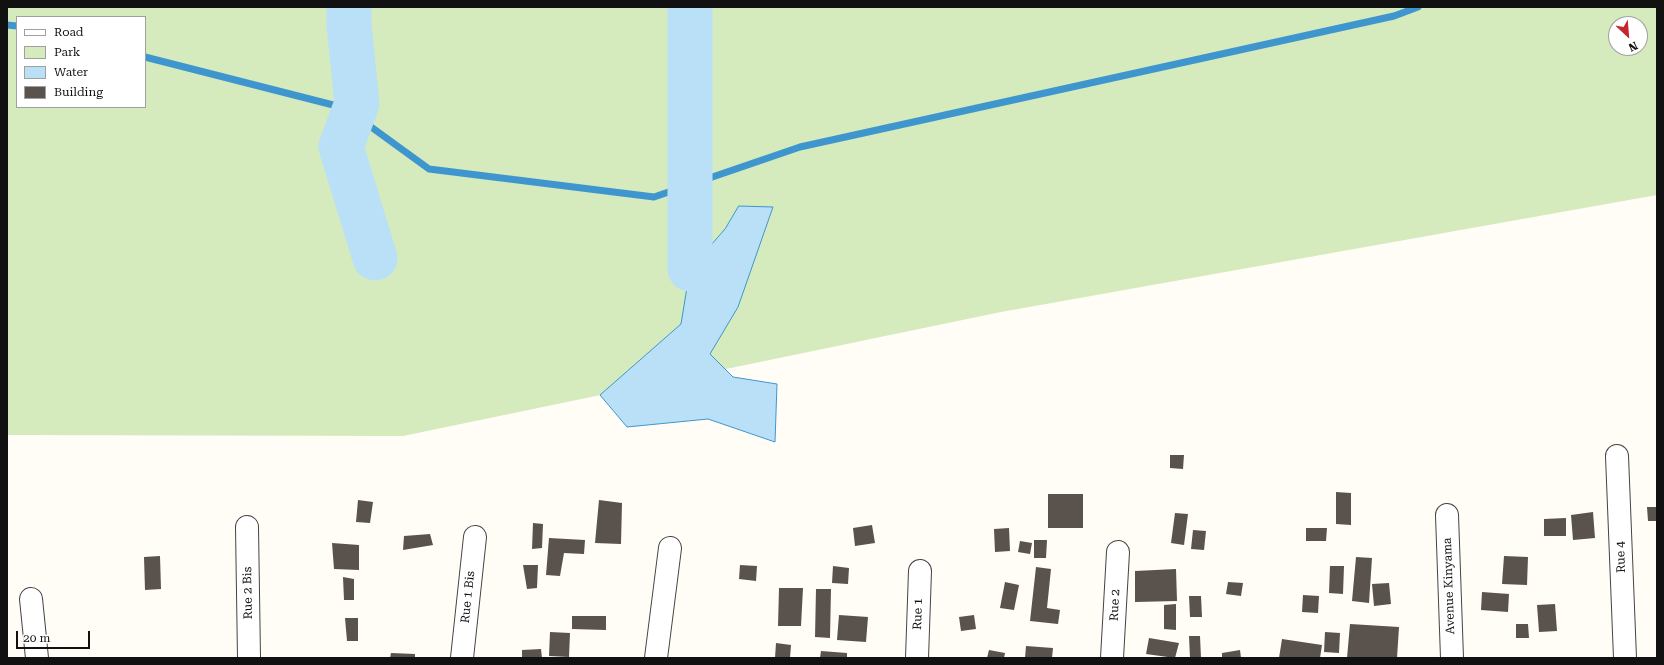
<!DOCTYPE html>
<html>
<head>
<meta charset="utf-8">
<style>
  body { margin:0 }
  #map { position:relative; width:1664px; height:665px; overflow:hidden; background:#fffdf5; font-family:"Roboto Serif",serif }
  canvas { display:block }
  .frame { position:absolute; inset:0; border:8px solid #111; pointer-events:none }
  .legend { position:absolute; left:16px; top:16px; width:130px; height:92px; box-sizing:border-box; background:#fff; border:1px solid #a0a0a0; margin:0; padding:5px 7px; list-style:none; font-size:12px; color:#111 }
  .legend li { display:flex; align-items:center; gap:8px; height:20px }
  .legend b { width:20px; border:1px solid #a0a0a0 }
  .north { position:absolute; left:1608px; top:16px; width:40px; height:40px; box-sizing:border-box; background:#fff; border:1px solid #a0a0a0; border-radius:50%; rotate:154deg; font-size:11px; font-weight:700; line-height:16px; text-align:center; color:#111 }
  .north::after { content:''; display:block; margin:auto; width:14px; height:18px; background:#c4262e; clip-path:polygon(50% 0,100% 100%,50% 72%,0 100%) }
  .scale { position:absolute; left:16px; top:631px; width:74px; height:18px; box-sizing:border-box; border:2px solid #111; border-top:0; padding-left:5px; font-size:12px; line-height:14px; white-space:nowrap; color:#111; -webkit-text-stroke:3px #fff; paint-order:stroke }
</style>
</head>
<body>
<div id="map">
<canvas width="1664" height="665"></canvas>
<div class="frame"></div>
<ul class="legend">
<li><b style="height:5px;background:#fff"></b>Road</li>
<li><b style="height:11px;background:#d5ebbd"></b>Park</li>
<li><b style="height:11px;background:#b9e0f7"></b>Water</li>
<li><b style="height:11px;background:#5a524d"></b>Building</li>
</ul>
<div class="north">N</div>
<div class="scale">20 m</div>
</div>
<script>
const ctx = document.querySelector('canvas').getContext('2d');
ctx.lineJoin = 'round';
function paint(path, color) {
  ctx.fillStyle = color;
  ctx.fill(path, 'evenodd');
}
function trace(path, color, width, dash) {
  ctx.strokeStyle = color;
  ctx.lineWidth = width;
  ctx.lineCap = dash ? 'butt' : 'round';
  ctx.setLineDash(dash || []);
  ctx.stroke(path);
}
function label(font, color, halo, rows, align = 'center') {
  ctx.font = font + ' "Roboto Serif",serif';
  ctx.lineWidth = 4;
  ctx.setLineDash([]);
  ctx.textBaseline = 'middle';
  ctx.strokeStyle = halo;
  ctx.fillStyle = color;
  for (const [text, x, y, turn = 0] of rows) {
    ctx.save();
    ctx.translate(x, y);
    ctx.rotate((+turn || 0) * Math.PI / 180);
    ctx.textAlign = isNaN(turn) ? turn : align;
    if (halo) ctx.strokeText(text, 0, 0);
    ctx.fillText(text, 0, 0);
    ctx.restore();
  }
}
const green = new Path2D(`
  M 7,7 L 1657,7 L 1657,195 L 1001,312 L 403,436 L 7,435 ZM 17,17 L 145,17 L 145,107 L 17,107 ZM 1616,24 L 1640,24 L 1640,48 L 1616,48 Z`);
const water = new Path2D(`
  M 739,206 L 773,207 L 738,307 L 710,354 L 733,377 L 777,384 L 775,442 L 708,419 L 627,427 L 600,395 L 681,324 L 690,269 L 725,229 Z`);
const stream = new Path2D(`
  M 7,25 L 17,26
  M 145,57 L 345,108 L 429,169 L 654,197 L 800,147 L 1394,16 L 1418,7`);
const river = new Path2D(`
  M 349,7 L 349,25 L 357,103 L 341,147 L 375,258
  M 690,269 L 690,7`);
const building = new Path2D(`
  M 1170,455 L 1184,455 L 1183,469 L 1170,468 Z
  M 1336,492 L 1351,493 L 1351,525 L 1336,524 Z
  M 1048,494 L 1083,494 L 1083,528 L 1048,528 Z
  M 358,500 L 373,502 L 370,523 L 356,522 Z
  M 599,500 L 622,503 L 621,544 L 595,543 Z
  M 1647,507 L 1657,507 L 1657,521 L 1648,521 Z
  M 1593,512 L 1595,538 L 1573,540 L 1571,515 Z
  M 1175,513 L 1188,514 L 1184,545 L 1171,543 Z
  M 1566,518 L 1566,536 L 1544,536 L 1544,519 Z
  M 533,523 L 543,524 L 542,548 L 532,549 Z
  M 872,525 L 875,543 L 855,546 L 853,528 Z
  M 1009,528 L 1010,551 L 995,552 L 994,529 Z
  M 1306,528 L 1327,528 L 1326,541 L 1306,541 Z
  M 1193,530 L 1206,531 L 1204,550 L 1191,549 Z
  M 430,534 L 433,545 L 403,550 L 404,536 Z
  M 549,538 L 585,540 L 584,554 L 564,553 L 560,576 L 546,575 Z
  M 1034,540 L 1047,540 L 1046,558 L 1034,558 Z
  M 1020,541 L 1032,543 L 1030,554 L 1018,552 Z
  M 332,543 L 359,545 L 359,570 L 334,569 Z
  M 160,556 L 161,589 L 145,590 L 144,557 Z
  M 1504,556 L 1528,557 L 1527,585 L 1502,584 Z
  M 1356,557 L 1372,558 L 1369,603 L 1352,601 Z
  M 523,565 L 538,565 L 537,588 L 527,589 Z
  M 740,565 L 757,566 L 756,581 L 739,579 Z
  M 833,566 L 849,568 L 848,584 L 832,583 Z
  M 1330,566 L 1344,566 L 1343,594 L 1329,593 Z
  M 1036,567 L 1051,569 L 1047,608 L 1060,610 L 1058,624 L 1030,621 Z
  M 1176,569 L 1177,601 L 1135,602 L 1135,571 Z
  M 343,577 L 354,579 L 354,600 L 344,600 Z
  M 1005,582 L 1019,585 L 1014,610 L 1000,608 Z
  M 1228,582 L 1243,583 L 1241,596 L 1226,594 Z
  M 1389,583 L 1391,604 L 1374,606 L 1372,584 Z
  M 779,588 L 803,588 L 801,626 L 778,626 Z
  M 816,589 L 831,589 L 830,638 L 815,637 Z
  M 1482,592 L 1509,594 L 1508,612 L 1481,610 Z
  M 1303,595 L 1319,596 L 1318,613 L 1302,612 Z
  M 1189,596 L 1201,596 L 1202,617 L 1190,617 Z
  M 1176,604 L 1176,630 L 1164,629 L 1164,605 Z
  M 1555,604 L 1557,631 L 1539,632 L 1537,605 Z
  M 839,615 L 868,617 L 866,642 L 837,640 Z
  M 974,615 L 976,629 L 961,631 L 959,617 Z
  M 572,616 L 606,616 L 606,630 L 572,629 Z
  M 345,618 L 358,618 L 358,641 L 347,641 Z
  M 1350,624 L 1399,627 L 1397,658 L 1347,658 Z
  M 1516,624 L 1528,624 L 1529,638 L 1516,638 Z
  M 550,632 L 570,633 L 569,657 L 549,656 Z
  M 1325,632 L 1340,633 L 1339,653 L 1324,652 Z
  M 1189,636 L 1200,636 L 1201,658 L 1190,658 Z
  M 1149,638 L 1179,643 L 1175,658 L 1146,654 Z
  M 1282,639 L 1322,645 L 1320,658 L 1279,658 Z
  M 776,643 L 791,645 L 790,658 L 775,658 Z
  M 1026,646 L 1053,648 L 1052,658 L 1025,658 Z
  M 541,649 L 542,658 L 522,658 L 522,650 Z
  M 989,650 L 1005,653 L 1004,658 L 987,658 Z
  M 1240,650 L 1241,658 L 1222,658 L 1222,653 Z
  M 821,651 L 847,653 L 847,658 L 820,658 Z
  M 391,653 L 415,654 L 415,658 L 390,658 Z`);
const minor = new Path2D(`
  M 1617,456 L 1625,658
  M 1447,515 L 1452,658
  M 247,527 L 249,658
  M 31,599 L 37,658
  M 462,658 L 475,537
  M 656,658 L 670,548
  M 917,658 L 920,571
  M 1112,658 L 1118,552`);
const streetNames = [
  ["Rue 4",1621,557,-92],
  ["Avenue Kinyama",1449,586,-92],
  ["Rue 2 Bis",248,593,-91],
  ["Rue 1 Bis",468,597,-84],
  ["Rue 2",1115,605,-87],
  ["Rue 1",918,614,-88]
];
paint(green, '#d5ebbd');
paint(water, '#b9e0f7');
trace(water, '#3f96cf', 1);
trace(stream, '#3f96cf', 7);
trace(river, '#b9e0f7', 45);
paint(building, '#5a524d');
trace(minor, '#444', 24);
trace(minor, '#fff', 22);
label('12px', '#111', '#fff', streetNames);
</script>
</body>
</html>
